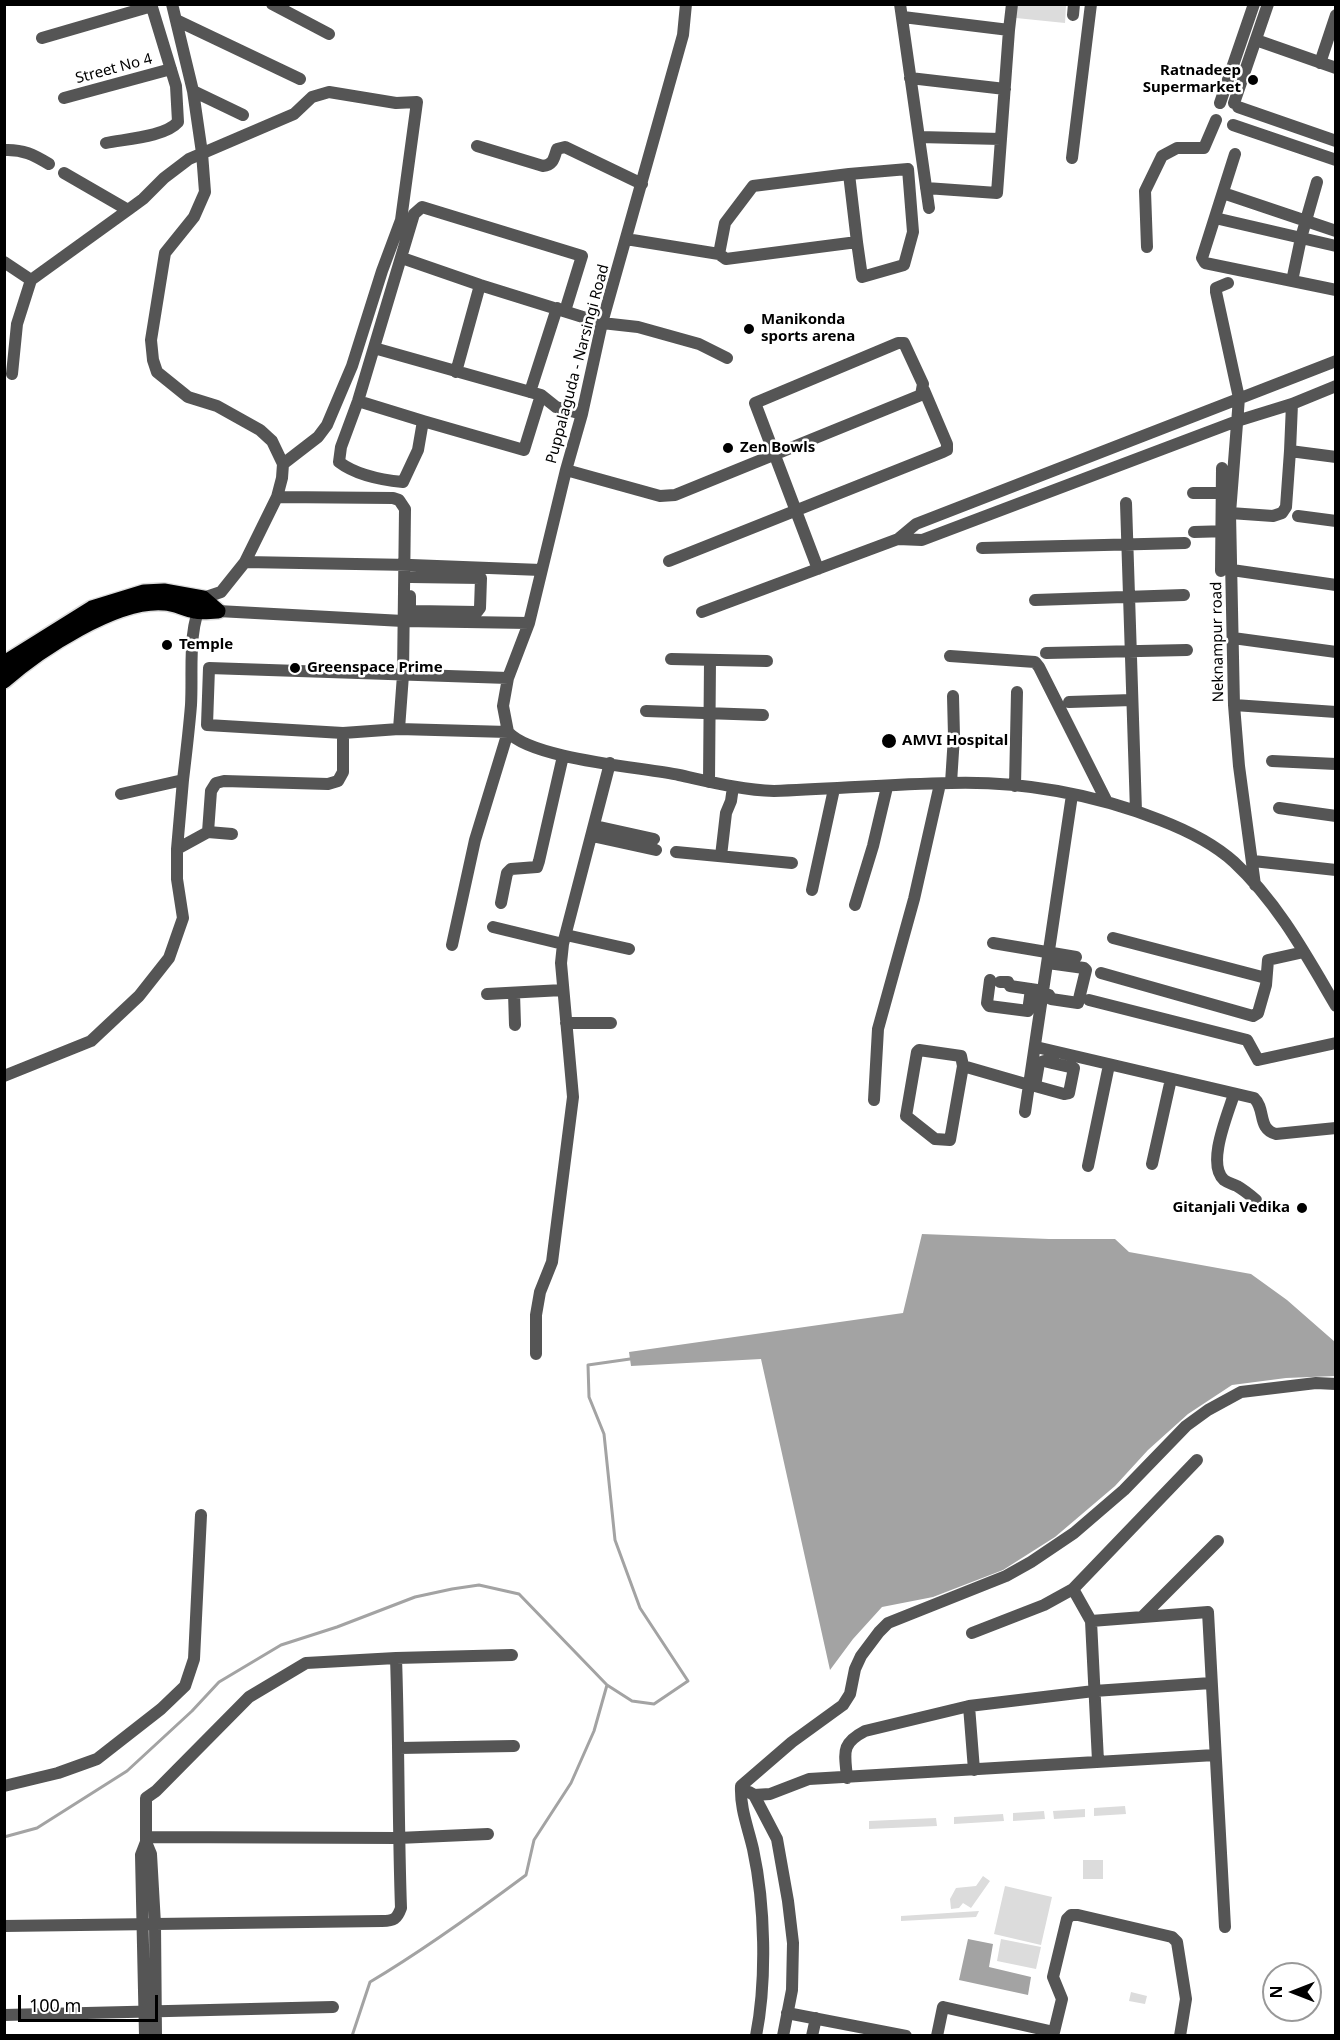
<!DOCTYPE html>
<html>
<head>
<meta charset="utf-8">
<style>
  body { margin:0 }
  #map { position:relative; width:1340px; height:2040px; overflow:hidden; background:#fff; font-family:"Noto Sans",sans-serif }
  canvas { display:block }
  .frame { position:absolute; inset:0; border:6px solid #000; pointer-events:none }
  .north { position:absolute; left:1262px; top:1962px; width:60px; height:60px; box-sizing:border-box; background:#fff; border:2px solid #999; border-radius:50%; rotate:270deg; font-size:16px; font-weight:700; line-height:24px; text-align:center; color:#000 }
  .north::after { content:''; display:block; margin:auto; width:21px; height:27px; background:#000; clip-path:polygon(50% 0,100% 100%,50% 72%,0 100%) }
  .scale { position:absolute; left:18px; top:1995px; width:140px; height:27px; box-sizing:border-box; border:3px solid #000; border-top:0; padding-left:8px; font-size:18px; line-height:21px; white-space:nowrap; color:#000; -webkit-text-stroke:4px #fff; paint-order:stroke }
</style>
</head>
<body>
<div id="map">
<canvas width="1340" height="2040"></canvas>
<div class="frame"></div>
<div class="north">N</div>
<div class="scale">100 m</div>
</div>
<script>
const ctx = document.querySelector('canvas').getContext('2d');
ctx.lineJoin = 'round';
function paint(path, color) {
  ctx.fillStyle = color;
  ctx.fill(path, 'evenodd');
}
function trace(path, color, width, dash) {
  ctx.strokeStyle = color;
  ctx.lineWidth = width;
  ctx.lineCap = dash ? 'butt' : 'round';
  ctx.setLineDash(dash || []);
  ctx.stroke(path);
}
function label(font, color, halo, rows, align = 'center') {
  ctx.font = font + ' "Noto Sans",sans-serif';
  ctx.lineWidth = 5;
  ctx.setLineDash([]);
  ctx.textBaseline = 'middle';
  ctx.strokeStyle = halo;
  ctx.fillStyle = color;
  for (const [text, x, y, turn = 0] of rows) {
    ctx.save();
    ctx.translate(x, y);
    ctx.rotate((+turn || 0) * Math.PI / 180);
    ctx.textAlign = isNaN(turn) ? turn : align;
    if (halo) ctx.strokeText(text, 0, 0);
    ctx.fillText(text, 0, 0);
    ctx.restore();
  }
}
const green = new Path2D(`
  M 1017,5 L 1066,5 L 1065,23 L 1016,18 Z
  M 1125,1806 L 1126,1814 L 1094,1816 L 1094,1808 Z
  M 1085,1809 L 1085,1817 L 1054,1819 L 1053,1811 Z
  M 1044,1811 L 1045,1819 L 1013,1821 L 1013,1813 Z
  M 1003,1814 L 1004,1821 L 954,1824 L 954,1817 Z
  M 936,1818 L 937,1826 L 869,1829 L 869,1821 Z
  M 1083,1860 L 1103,1860 L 1103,1879 L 1083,1879 Z
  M 983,1876 L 990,1881 L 971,1908 L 963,1903 L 959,1908 L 951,1909 L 950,1899 L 956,1888 L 976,1886 Z
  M 1005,1886 L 1052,1897 L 1041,1945 L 994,1934 Z
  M 979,1911 L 976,1917 L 901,1921 L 901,1916 Z
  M 1001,1939 L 1041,1947 L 1036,1969 L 997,1961 Z
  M 1131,1992 L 1147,1996 L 1145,2004 L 1129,2001 Z`);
const water = new Path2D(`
  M 922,1234 L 1049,1239 L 1115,1239 L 1129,1252 L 1251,1274 L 1287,1300 L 1335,1342 L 1335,1376 L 1286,1378 L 1232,1385 L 1188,1414 L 1148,1450 L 1115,1486 L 1055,1537 L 1003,1570 L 933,1597 L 882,1607 L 853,1639 L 830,1670 L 761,1359 L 631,1366 L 629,1352 L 903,1313 Z
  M 968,1939 L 993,1944 L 989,1967 L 1031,1977 L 1028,1995 L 959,1980 Z`);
const stream = new Path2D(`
  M 4,1837 L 37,1828 L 127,1771 L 192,1711 L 219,1682 L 281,1645 L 337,1627 L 415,1597 L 452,1589 L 479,1585 L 519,1594 L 607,1685 L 632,1701 L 654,1704 L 688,1681 L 640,1608 L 615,1540 L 604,1434 L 589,1397 L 588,1365 L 630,1359
  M 352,2036 L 370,1982 C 424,1950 475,1913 526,1875 L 534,1840 L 571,1783 L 594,1731 L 607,1685`);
const minor = new Path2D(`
  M 272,4 L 329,34
  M 900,4 L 929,208
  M 1073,15 L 1074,4
  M 903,17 L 1009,30 L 1012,4
  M 176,20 L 300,79
  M 42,38 L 152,6
  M 1256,40 L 1336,68
  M 1320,63 L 1336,15
  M 910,78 L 1005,89
  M 193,91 L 243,115
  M 64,98 L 171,69
  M 1220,103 L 1254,4
  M 1234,103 L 1268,4
  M 1238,107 L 1336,141
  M 1233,125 L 1336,160
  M 919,137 L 1001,139
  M 106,143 C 125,139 165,137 178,122 L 176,86 L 151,4
  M 477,146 L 543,166 C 554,165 554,157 557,149 L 565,147 L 642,184
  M 4,150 C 23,149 34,155 49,164
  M 1235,154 L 1202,258 L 1205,263 L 1336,290
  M 1072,158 L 1091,4
  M 64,173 L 128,210 L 143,199 L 164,178 L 189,159 L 294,114 L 312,97 L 329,92 L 396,103 L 417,102 L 401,220 L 382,271 L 352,366 L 327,425 L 318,437 L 283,464
  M 926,188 L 997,193 L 1009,30
  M 1223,193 L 1336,231
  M 1215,218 L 1336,246
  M 626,239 L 719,254 L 726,259 L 857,242 L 862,277 L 904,265 L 913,232 L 908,169 L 849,174 L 857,242
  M 1147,247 L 1145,191 L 1162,156 L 1177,148 L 1204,148 L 1216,120
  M 719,254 L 725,223 L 753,186 L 849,174
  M 402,258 L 480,285 L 602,323 L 638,327 L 699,344 L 727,358
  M 4,262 L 31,280
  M 1292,281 L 1301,238 L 1317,182
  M 1228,283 L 1216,288 L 1216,292 L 1239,398 L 1230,513 L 1234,705 L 1239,766 L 1255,885
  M 374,348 L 541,395 L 556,407 L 582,414
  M 456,372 L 480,285
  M 12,374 L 17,324 L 31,280 L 128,210
  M 530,392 L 557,308
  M 358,401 L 423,421 L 418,450 L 403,482 C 382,480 356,475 339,462 L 341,447 L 358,401 L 414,214 L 422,207 L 582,256 L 565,311
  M 1292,404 L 1290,451 L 1336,457
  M 423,421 L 524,450 L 541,395
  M 566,470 L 660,496 L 675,495 L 921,395 L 923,384 L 904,343 L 898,343 L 755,403 L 818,569
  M 1193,493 L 1228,493
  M 1126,503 L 1136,811
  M 1230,513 L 1273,516 L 1282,513 L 1286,507 L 1290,451
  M 1298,516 L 1336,521
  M 1194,532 L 1229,531
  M 898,539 L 922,540 L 1237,421 L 1292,404 L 1336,386
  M 982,548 L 1185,543
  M 669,561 L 943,452 L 947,450 L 947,444 L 924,390
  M 245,562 L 411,565 L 541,570
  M 1232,570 L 1336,585
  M 1221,571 L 1222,468
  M 410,596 L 410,608 L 414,611 L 477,612 L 480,608 L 481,578 L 411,577
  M 1035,600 L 1184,595
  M 218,611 L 403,621 L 529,623
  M 702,612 L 898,539 L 916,524 L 1336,361
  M 1233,638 L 1336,652
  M 1046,653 L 1187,650
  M 950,656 L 1035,662 L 1039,667 L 1107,802
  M 671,659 L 767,661
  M 1069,702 L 1132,700
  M 1234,705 L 1336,712
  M 646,711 L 763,715
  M 399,729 L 508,732 C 532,759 640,767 679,775 C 711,782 742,790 774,791 C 833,789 892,784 951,783 C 1021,781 1095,794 1160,820 C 1186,830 1213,843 1234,862 C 1278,903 1306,955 1336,1006
  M 343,733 L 207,725 L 209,668 L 508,678
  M 1272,761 L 1336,764
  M 709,782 L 710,661
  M 951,783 L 954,736 L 953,696
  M 1015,786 L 1017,692
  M 121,794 L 183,780 C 186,755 189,730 191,705 C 193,669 187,632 203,598 L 221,592 L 245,562 L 277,497 L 282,478 L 283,464 L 272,441 L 260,430 L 217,406 L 188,397 L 157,372 L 153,360 L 151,340 L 165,253 L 194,217 L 205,192 L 202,153 L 193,91 L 172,4
  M 1279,808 L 1336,816
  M 595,826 L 654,839
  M 208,832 L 211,791 L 216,783 L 224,781 L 328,784 L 338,781 L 343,772 L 343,733 L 399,729 L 403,675 L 405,509 L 399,500 L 393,498 L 277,497
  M 592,836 L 656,850
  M 177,849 L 208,832 L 232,834
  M 676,852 L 792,863
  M 721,856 L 726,813 L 731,801 L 733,787
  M 1253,861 L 1336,870
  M 812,890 L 834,789
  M 501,903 L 507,873 L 511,869 L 537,867 L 539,861 L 563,756
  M 855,905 L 873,846 L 887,787
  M 493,927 L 563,944 L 610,763
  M 566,935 L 629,949
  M 1113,938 L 1266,978
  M 993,943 L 1076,957
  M 452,945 L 475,840 L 508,732 L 503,706 L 508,678 L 529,623 L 566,470 L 582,414 L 602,323 L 683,35 L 686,4
  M 1101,973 L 1253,1016 L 1258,1013 L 1266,985 L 1268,960 L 1304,952
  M 990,980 L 987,1003 L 989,1006 L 1028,1011 L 1031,989
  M 1000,982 L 1008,982 L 1010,986 L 1037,990
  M 514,993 L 515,1025
  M 487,994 L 563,990
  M 1043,994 L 1049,995 L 1051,999 L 1078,1003 L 1086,970 L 1084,968 L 1048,963
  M 1089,1000 L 1247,1040 L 1258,1060 L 1336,1043
  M 566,1023 L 611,1023
  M 1036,1047 L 1254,1098 C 1266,1109 1257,1129 1276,1134 L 1336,1128
  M 1052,1063 L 1044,1061 L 1039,1063 L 1035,1086 L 1064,1094 L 1069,1093 L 1074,1068 L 1052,1063 L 1054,1052
  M 963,1066 L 950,1140 L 935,1139 L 906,1116 L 917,1052 L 919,1050 L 961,1056 L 963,1066 L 1029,1085
  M 4,1076 L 91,1041 L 139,996 L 169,958 L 183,918 L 177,879 L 177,849 L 183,780
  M 1234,1094 C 1228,1114 1206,1164 1224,1180 C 1228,1183 1233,1184 1237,1186 C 1244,1190 1250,1195 1256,1200
  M 874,1100 L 878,1029 L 914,899 L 940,784
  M 1025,1112 L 1072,795
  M 1152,1164 L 1171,1079
  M 1088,1166 L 1109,1065
  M 536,1354 L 536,1315 L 540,1292 L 552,1262 L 573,1097 L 561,963 L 563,944
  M 1073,1589 L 1197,1460
  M 1142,1617 L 1218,1541
  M 1091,1621 L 1208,1612 L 1225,1927
  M 972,1633 L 1044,1605 L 1073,1589 L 1091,1621 L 1098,1761
  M 969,1706 L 974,1770
  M 399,1748 L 514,1746
  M 847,1778 C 845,1753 840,1744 865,1731 L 969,1706 L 1094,1691 L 1211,1683
  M 4,1786 L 58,1773 L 97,1759 L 161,1709 L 185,1686 L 194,1659 L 201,1515
  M 749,1792 L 754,1795 L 777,1839 L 788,1901 L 793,1943 L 792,1990 L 783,2036
  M 754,1795 L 770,1794 L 809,1779 L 1215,1755
  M 146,1837 L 398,1838 L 488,1834
  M 146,1842 L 151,1854 L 155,1924 L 156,2036
  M 4,1926 L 382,1921 C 394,1921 397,1919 401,1908 C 398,1825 399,1742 396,1658
  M 787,2013 L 906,2036
  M 4,2015 L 333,2007
  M 145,2036 L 141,1855 L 146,1842 L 146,1798 L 156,1791 L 249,1697 L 306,1663 L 396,1658 L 512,1655
  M 756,2036 C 767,1980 765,1904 753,1849 C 748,1827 740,1809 741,1786 L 792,1742 L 843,1705 L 850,1694 L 855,1669 L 861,1656 L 879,1632 L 888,1623 L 1006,1576 L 1031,1562 L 1074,1533 L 1124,1490 L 1186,1426 L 1208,1410 L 1241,1392 L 1316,1383 L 1336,1384
  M 812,2036 L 816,2018
  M 937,2036 L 943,2007 L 1054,2032
  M 1053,2036 L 1062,1999 L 1053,1977 L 1067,1919 L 1071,1915 L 1078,1915 L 1172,1937 L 1177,1942 L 1186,1999 L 1180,2036`);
const major = new Path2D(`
  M 4,663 L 92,608 L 144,592 L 164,591 L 203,598 L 218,611
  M 4,681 C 39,650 116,599 164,603 C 174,603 184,609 195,611 C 202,613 210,611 218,611`);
const markers = [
  [1253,80,6,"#000"],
  [749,329,6,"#000"],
  [728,448,6,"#000"],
  [167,645,6,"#000"],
  [295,668,6,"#000"],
  [889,741,8,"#000"],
  [1302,1208,6,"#000"]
];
const streetNames = [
  ["Street No 4",114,69,-15],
  ["Puppalaguda - Narsingi Road",578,364,-75],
  ["Neknampur road",1218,642,-91]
];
const poiNames = [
  ["Ratnadeep",1241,71,"right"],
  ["Supermarket",1241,88,"right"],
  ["Manikonda",761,320],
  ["sports arena",761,337],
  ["Zen Bowls",740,448],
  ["Temple",179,645],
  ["Greenspace Prime",307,668],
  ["AMVI Hospital",902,741],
  ["Gitanjali Vedika",1290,1208,"right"]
];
paint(green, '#dcdcdc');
paint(water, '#a3a3a3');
trace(stream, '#a3a3a3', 3);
trace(major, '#dbdbdb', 18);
trace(minor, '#555', 12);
trace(major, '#000', 15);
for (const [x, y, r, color] of markers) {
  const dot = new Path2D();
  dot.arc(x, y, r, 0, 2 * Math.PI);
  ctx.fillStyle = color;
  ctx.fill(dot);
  trace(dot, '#fff', 2);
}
label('15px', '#000', '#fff', streetNames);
label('bold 15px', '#000', '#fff', poiNames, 'left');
</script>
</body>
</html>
